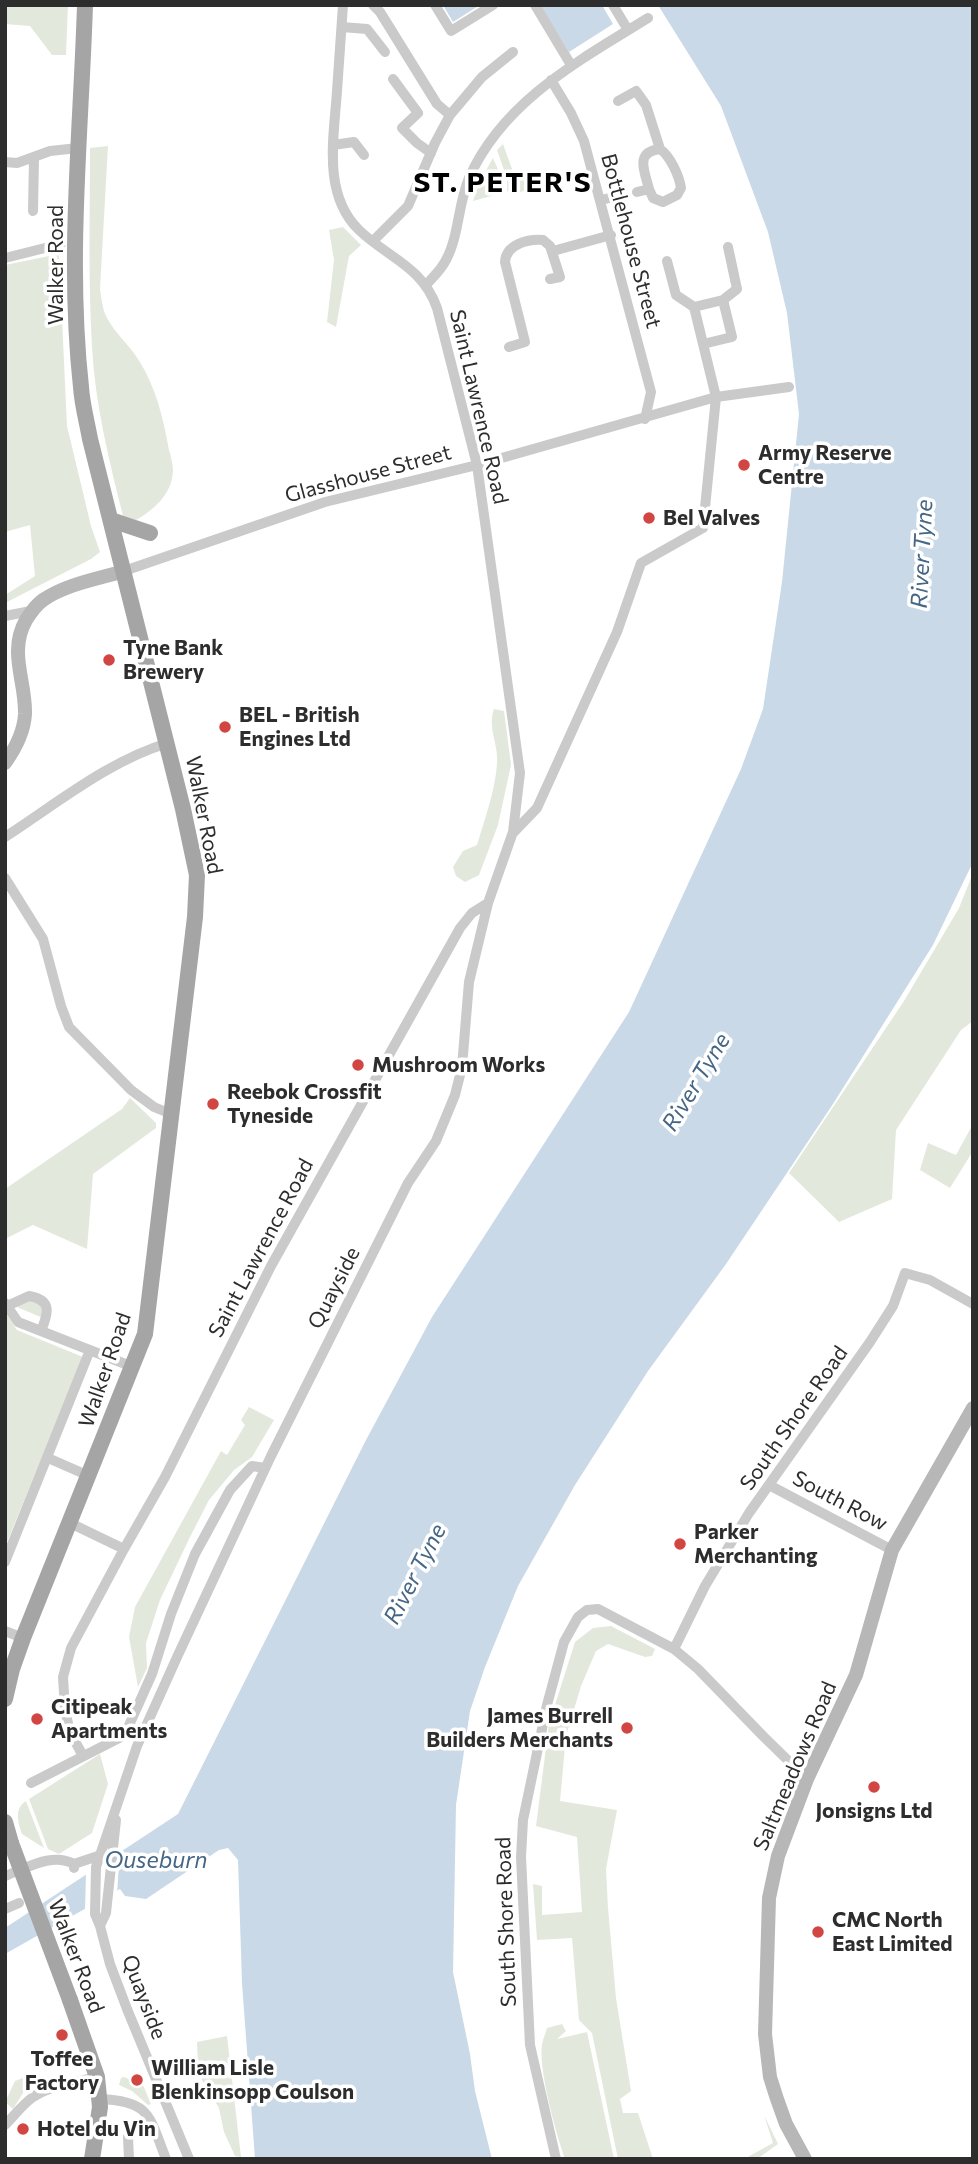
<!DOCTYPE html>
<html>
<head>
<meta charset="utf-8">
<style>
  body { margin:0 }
  #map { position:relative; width:978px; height:2164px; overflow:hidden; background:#fff; font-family:Commissioner,sans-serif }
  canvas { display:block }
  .frame { position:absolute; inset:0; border:7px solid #2d2d2d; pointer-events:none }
</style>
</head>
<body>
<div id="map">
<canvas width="978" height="2164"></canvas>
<div class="frame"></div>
</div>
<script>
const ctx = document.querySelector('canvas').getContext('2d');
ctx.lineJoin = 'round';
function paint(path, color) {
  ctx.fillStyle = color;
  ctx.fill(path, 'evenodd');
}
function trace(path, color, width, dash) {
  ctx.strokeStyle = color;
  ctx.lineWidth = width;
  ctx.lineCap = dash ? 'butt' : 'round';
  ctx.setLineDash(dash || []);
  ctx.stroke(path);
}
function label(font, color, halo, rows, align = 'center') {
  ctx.font = font + ' Commissioner,sans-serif';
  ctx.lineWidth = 7;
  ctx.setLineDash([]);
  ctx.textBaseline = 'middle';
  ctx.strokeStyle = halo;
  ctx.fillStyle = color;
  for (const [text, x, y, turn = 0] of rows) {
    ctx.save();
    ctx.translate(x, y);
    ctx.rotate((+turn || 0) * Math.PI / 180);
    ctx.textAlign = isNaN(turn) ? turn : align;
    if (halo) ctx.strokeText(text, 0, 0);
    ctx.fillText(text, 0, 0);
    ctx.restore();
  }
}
const green = new Path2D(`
  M 5,5 L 68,5 L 66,55 L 52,55 L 30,26 L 5,24 Z
  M 503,144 L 515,177 L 525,178 L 528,188 C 522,194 514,193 507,191 L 507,179 L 497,150 Z
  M 108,146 L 100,289 C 101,296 102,304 104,311 C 110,329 128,343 138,359 C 156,387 163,417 169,450 C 171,456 173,465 173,471 C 172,494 154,510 136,520 L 123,516 C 109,460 95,404 92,347 C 88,281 90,214 90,148 Z
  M 493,158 L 504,183 L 502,193 L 473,201 L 480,181 Z
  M 343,227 L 361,245 L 349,256 L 336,327 L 327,322 L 334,260 L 329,230 Z
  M 59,254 L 67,426 L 91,526 L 100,552 L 91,559 L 5,603 L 5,595 L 35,576 L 30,525 L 5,532 L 5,265 Z
  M 494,709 L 504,711 L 511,765 L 498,825 L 479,875 L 465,882 L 456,876 L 453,867 L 463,851 L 477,845 C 485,818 495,791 497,764 C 499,745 487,727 494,709 Z
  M 973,873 L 973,1021 L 961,1030 L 896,1130 L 892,1199 L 839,1222 L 789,1173 L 904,1001 L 959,908 Z
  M 130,1098 L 156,1123 L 156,1128 L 93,1174 L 87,1249 L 33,1225 L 5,1239 L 5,1189 L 122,1109 Z
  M 973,1124 L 973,1151 L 950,1188 L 920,1170 L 928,1143 L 956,1155 Z
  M 26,1299 L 42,1304 L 43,1318 L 17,1307 Z
  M 5,1312 L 17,1330 L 83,1357 L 5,1547 Z
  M 249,1407 L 274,1420 L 252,1457 L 234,1470 L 209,1500 L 190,1537 L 160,1600 L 146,1643 L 147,1668 L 138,1687 L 129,1637 L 135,1607 L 221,1451 L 227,1455 L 245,1425 L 241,1420 Z
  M 611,1626 L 655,1649 L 652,1656 L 645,1657 L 608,1644 L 596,1651 L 581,1686 L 566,1736 L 560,1801 L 617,1810 L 606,1869 L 608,1908 L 616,1998 L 631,2091 L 620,2099 L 623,2113 L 638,2113 L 653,2159 L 618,2159 L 592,2033 L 579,2020 L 572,1938 L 537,1940 L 533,1884 L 542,1886 L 542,1915 L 582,1912 L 577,1837 L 536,1826 L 549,1724 L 575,1642 L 593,1628 Z
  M 100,1754 L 108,1784 L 92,1833 L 59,1854 L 48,1849 L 29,1799 Z
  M 26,1801 L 44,1848 L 22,1834 C 18,1823 14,1808 26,1801 Z
  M 562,2024 L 566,2031 L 557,2039 L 587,2032 L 614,2159 L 565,2159 C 556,2134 538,2068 542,2044 C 543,2038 546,2033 547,2028 Z
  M 227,2036 L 241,2157 L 235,2156 L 224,2132 L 219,2108 L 202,2080 L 198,2067 L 197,2042 Z
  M 25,2077 L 28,2085 L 13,2109 L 5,2102 L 15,2081 Z
  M 124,2077 C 130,2078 131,2085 138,2087 L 143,2085 L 151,2104 L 148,2105 L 132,2091 L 119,2085 L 121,2078 Z
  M 764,2115 L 778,2144 L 757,2159 L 744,2159 L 773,2143 Z`);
const water = new Path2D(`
  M 443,5 L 480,5 L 453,22 Z
  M 540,5 L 602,5 L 613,24 L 569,52 Z
  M 658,5 L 973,5 L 973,862 L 933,945 L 833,1104 L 726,1264 L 648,1371 L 575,1485 L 518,1586 L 485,1667 L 470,1711 L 456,1805 L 453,1972 L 470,2054 L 475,2091 L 492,2159 L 255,2159 L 242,1983 L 238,1860 L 228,1848 L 219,1850 L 146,1899 L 125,1896 L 120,1889 L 5,1954 L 5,1928 L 178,1814 L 366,1440 L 432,1317 L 629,1012 L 741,769 L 763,709 L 782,582 L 799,414 L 787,313 L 768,232 L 721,106 Z`);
const pier = new Path2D(`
  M 120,1851 L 117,1894 L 85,1911 L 86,1872 Z`);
const street = new Path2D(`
  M 373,5 L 380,12 L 437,104 L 450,115
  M 435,5 L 451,31 L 493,5
  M 535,5 L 571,65
  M 613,5 L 628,30
  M 342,27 L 367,29 L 385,52
  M 393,79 L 418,113 L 402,128 L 417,143 L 431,153
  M 551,80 L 571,113 L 584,141 L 651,392 L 645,419
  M 618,101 L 636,91 L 646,105 L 660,149
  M 333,145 L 354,142 L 364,155
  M 5,162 L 17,163 L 50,151 L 78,148
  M 637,192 L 649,189 C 645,172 634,152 660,149 C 670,156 679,175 681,188 L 677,195 L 663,202 L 653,198 L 649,189
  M 601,200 L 622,195
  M 33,211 L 34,158
  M 373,241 L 408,206 L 435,143 L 450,115 L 482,77 L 513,52
  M 553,251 L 611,235
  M 5,258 L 61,244
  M 667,261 L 676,295 L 694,307
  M 426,285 C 433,277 441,270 446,260 C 459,236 458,204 469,178 C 503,101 580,60 648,18
  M 723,300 L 737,289 L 728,247
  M 509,347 L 525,342 L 505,262 C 506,244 528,239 543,240 L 550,246 L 560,277 L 550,279
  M 124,571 L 325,502 L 477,465 L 716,397 L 789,387
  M 5,616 L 31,611
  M 514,832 L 537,808 L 617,632 L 641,563 L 703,528 L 716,397 L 694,307 L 723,300 L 732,337 L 703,344
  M 5,837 C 56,804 110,760 168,743
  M 5,878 L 43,939 L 61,1006 L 69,1027 L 131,1090 L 154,1107 L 171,1114
  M 5,1303 L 18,1322 L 133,1367
  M 7,1306 L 29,1296 C 53,1300 48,1314 41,1331
  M 48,1458 L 89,1476
  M 769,1485 L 892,1550
  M 70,1523 L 124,1549 L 165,1477 L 271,1266 L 460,928 L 472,913 L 488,903
  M 5,1562 L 90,1350
  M 5,1631 L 23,1638
  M 674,1649 L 705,1586 L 749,1513 L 870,1342 L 893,1306 L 905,1273 L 930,1280 L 973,1304
  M 83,1756 L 70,1732 L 65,1710 L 63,1677 L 71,1648 L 124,1549
  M 31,1783 L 121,1737 L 126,1732 L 152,1674 L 171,1614 L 195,1554 L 230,1490 L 252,1466 L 265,1468
  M 74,1868 L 74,1864 L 98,1856
  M 5,1876 C 27,1868 52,1852 74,1864
  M 5,1909 L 19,1903
  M 100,1926 L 106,1913 L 116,1820
  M 100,2099 C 151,2101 149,2116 166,2159
  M 5,2125 C 14,2116 23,2104 33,2097 C 51,2085 76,2082 97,2077
  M 128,2137 L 129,2159
  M 189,2159 L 127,2009 L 110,1964 L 100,1926 L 95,1914 L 96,1867 L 137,1746 L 178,1655 L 271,1456 L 408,1183 L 436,1141 L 455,1095 L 462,1067 L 469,982 L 488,903 L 513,832 L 520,773 L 477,465 L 437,308 C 422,266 388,258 359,230 C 322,194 334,137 337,91 C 339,63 341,34 343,5
  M 556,2159 L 530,2045 L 521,1857 L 523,1820 L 547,1705 L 564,1642 L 578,1617 L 587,1610 L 598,1609 L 674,1649 L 698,1669 L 763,1736 L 807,1779`);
const secondary = new Path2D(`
  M 5,763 C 15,749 24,733 25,714 C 26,681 8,652 26,620 C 31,612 36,605 43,600 C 66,584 98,579 124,571
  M 805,2159 L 786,2124 L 777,2099 L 770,2077 L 765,2034 L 769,1898 L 778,1856 L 807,1779 L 856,1675 L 892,1550 L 973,1408`);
const primary = new Path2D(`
  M 111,520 L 150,533
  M 5,1699 L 12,1669 L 23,1638 L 145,1334 L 195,917 L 197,875 L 183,809 L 90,439 C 87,422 82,404 81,387 C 67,260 81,132 85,5
  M 5,1822 L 11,1843
  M 70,2000 L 97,2077 L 100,2107 L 92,2159`);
const primaryBridge = new Path2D(`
  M 11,1843 L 70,2000`);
const markers = [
  [744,465,7,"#d14642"],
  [649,518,7,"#d14642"],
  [109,660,7,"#d14642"],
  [225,727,7,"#d14642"],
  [358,1065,7,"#d14642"],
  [213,1104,7,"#d14642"],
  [680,1544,7,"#d14642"],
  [37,1719,7,"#d14642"],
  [627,1728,7,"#d14642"],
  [874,1787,7,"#d14642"],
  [818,1932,7,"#d14642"],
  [62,2035,7,"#d14642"],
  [137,2080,7,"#d14642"],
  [23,2129,7,"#d14642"]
];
const streetNames = [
  ["Bottlehouse Street",631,241,75],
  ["Walker Road",56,265,-90],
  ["Saint Lawrence Road",479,407,77],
  ["Glasshouse Street",368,474,-15],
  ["Walker Road",204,815,79],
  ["Saint Lawrence Road",261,1248,-62],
  ["Quayside",334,1288,-63],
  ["Walker Road",105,1370,-71],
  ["South Shore Road",794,1418,-55],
  ["South Row",840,1501,28],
  ["Saltmeadows Road",795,1766,-67],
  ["South Shore Road",506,1922,-92],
  ["Walker Road",76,1956,69],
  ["Quayside",144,1997,69]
];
const poiNames = [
  ["Army Reserve",758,453],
  ["Centre",758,477],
  ["Bel Valves",663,518],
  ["Tyne Bank",123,648],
  ["Brewery",123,672],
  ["BEL - British",239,715],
  ["Engines Ltd",239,739],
  ["Mushroom Works",372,1065],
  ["Reebok Crossfit",227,1092],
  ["Tyneside",227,1116],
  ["Parker",694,1532],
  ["Merchanting",694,1556],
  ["Citipeak",51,1707],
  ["Apartments",51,1731],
  ["James Burrell",613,1716,"right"],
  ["Builders Merchants",613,1740,"right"],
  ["Jonsigns Ltd",874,1811,"center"],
  ["CMC North",832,1920],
  ["East Limited",832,1944],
  ["Toffee",62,2059,"center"],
  ["Factory",62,2083,"center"],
  ["William Lisle",151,2068],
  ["Blenkinsopp Coulson",151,2092],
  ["Hotel du Vin",37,2129]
];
const waterNames = [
  ["River Tyne",922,554,-87],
  ["River Tyne",696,1082,-59],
  ["River Tyne",415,1574,-63],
  ["Ouseburn",156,1860]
];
const districtNames = [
  ["ST. PETER'S",503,183]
];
paint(green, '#e2e9dc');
paint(water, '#cad9e7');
paint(pier, '#fff');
trace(street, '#cacaca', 10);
trace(secondary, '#b7b7b7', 14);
trace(primary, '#a5a5a5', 16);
trace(primaryBridge, '#a5a5a5', 16);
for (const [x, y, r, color] of markers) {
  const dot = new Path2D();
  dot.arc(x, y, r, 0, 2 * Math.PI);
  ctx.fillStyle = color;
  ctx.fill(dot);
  trace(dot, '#fff', 2.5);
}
label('21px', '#2d2d2d', '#fff', streetNames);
label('bold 21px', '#2d2d2d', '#fff', poiNames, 'left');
label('italic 23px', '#456685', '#fff', waterNames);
ctx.letterSpacing = '2px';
label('bold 28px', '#000', '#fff', districtNames);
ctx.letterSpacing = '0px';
</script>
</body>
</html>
